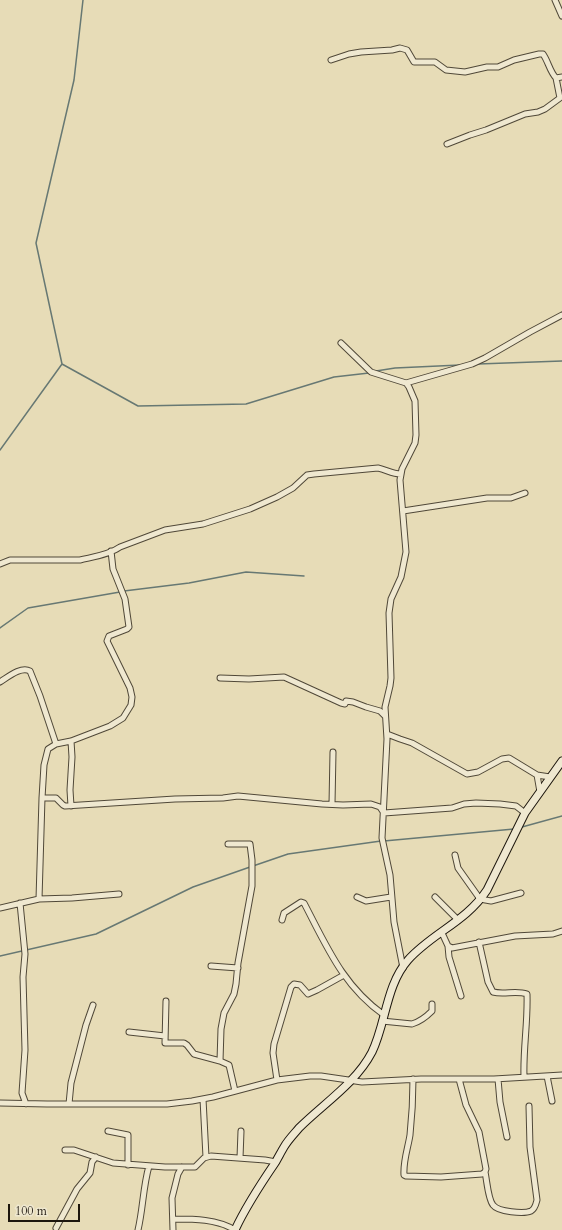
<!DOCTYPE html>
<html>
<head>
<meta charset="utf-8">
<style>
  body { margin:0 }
  #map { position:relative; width:562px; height:1230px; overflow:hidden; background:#e7dcb7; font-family:Cardo,serif }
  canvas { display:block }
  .scale { position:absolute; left:8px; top:1204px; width:72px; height:18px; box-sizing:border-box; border:2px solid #1d160d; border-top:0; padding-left:5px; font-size:12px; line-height:14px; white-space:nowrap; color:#1d160d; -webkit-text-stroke:3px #efe8d0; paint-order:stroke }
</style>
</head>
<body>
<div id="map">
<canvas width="562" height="1230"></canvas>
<div class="scale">100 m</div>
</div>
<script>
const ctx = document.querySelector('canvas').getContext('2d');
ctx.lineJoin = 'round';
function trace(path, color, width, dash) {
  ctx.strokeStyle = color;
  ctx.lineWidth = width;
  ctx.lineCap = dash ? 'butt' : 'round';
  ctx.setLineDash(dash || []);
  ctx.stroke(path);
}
const stream = new Path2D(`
  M 62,364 L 138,406 L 246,404 L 334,377 L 369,373
  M 478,364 L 562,361
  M 376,371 L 395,368 L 460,365
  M 0,450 L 62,364 L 36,243 L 74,80 L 83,0
  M 124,591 L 189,583 L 246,572 L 304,576
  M 0,628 L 28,608 L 120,592
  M 522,827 L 562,816
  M 384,841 L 514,829
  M 253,866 L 288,854 L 381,841
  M 0,956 L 96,934 L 193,887 L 250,867`);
const street = new Path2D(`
  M 555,0 L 562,16
  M 331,60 L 349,54 L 361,52 L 392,50 L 400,48 L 407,50 L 414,62 L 435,62 L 446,70 L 465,72 L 487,67 L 498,67 L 514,60 L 539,54 L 543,54 C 548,61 550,72 556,78 L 562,77
  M 447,144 L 470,135 L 486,130 L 525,114 L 538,112 L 545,109 L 560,98 L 556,78
  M 341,343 L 371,372 L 406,383 L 409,387 L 415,401 L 416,435 L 415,443 L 402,469 L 400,480 L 406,552 L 401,577 L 391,599 L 389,613 L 391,678 L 390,686 L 385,707 L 387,739 L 382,838 L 390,875 L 394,922 L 403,968
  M 406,383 L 472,364 L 485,358 L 530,332 L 562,315
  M 403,511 L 487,498 L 511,498 L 525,493
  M 0,564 L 10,560 L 80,560 C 92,557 109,555 120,547 L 165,530 L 203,524 L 250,509 L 277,497 L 293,488 L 307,475 L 314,474 L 378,468 C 387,470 392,474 401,474
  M 220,678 L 249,679 L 284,677 L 341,703 L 345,704 L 346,701 L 353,702 L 366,707 L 380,711 L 385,716
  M 0,682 C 8,677 21,666 30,671 L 40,696 L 56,744
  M 387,734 L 400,739 L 412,743 L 467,774 L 478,772 L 502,759 L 509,758 L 537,775 L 550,777
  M 537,775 L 540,792
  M 42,798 L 56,798 L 63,805 L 65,806 L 175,799 L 223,798 L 238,796 L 322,804 L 343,805 L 371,804 L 380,807 L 384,813 L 452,808 L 464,804 L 476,803 L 500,804 L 516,806 L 525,813
  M 332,804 L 333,752
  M 71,806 L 70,790 L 72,757 L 71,741
  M 228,844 L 250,844 L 252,860 L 252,886 L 238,963 L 236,984 L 234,994 L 224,1013 L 221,1029 L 220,1061 L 229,1065 L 235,1091
  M 455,855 L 458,868 L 480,899 L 491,901 L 521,893
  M 357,897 L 366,901 L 391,897
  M 435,897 L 458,920
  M 39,899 L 42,798 L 44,765 L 48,749 L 56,744 L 71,741 L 110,726 L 123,718 L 131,705 L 132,697 L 130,688 L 107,641 L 109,636 L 127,629 L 129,627 L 125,599 L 113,569 L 111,551
  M 20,903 L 25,954 L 23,977 L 25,1050 L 22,1093 L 26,1104
  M 0,908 L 39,899 L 72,898 L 119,894
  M 282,920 L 284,913 L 301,902 L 304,903 C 327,947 343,986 384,1015
  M 442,933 L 448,946 L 452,948 L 515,936 L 553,934 L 562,931
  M 479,942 L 488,982 L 493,992 C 504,995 516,990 527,994 C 528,1022 523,1049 524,1077
  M 448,946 L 449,957 L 461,996
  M 211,966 L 238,968
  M 166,1001 L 165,1043 L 184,1043 L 187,1045 L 194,1054 L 220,1061
  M 382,1021 L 412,1024 C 419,1022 426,1017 432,1011 L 432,1004
  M 129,1032 L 165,1036
  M 547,1076 L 552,1101
  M 413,1079 C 413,1098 412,1116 410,1135 C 408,1148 403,1161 404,1175 L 406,1176 L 441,1177 L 482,1174 L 485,1172 L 486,1169 L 479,1132 L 466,1105 L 459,1079
  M 498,1079 L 500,1102 L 507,1137
  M 277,1080 L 273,1053 L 274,1044 L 291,987 L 294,984 L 300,985 L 308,994 L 317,990 L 344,975
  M 203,1099 L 206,1157
  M 0,1103 L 47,1104 L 167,1104 L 192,1101 L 213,1097 L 277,1080 L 310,1076 L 321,1076 L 362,1082 L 421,1079 L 494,1079 L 562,1075
  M 69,1104 L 71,1083 L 86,1025 L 93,1005
  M 108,1131 L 128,1135 L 128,1165
  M 65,1150 L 74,1150 L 113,1163 L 165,1167 L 195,1167 L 204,1158 L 211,1156 L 265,1160 L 276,1162
  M 240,1158 L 241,1131
  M 485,1172 C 487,1181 488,1199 493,1205 C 498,1212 524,1214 531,1211 C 535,1209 536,1204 537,1200 L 530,1147 L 529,1106
  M 174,1219 C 194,1219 217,1219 235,1230
  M 56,1228 L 77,1189 L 90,1173 L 92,1162 L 96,1157
  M 138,1230 C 143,1209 143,1187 149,1166
  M 173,1230 L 172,1198 L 178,1174 L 182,1167`);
const secondary = new Path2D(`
  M 235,1230 C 246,1206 260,1185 275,1163 C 278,1158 281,1152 284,1147 C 288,1140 294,1134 299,1128 C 323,1104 356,1083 372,1052 C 386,1023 386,985 408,960 C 432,933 466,922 487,890 L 525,813 L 562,761`);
trace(stream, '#677873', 1.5);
trace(street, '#504838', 7);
trace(secondary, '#1d160d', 9);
trace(street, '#efe8d0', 5);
trace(secondary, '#efe8d0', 7);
</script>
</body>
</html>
